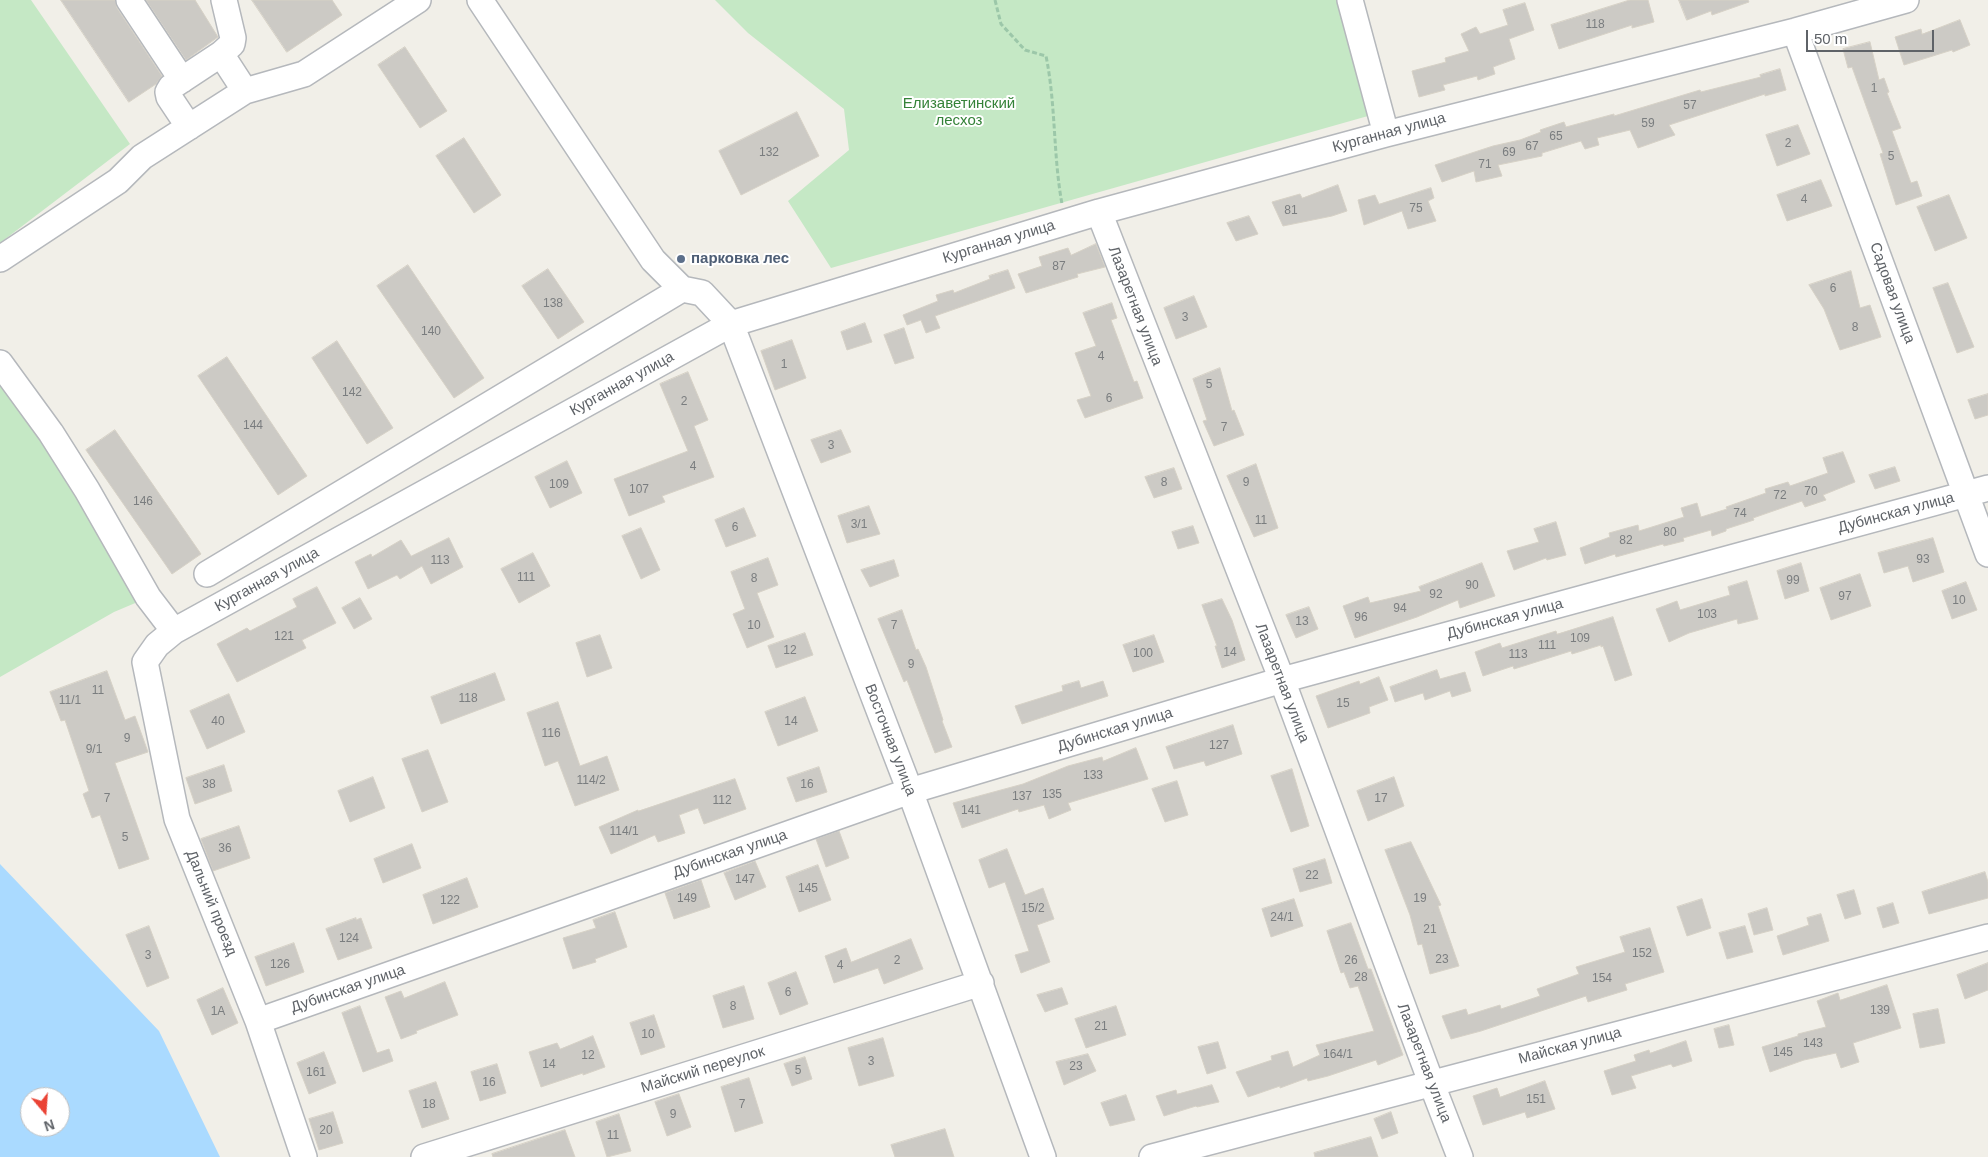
<!DOCTYPE html>
<html>
<head>
<meta charset="utf-8">
<style>
  body { margin:0 }
  #map { position:relative; width:1988px; height:1157px; overflow:hidden; background:#f1efe8; font-family:Arial,sans-serif }
  canvas { display:block }
  .north { position:absolute; left:20px; top:1087px; width:50px; height:50px; box-sizing:border-box; background:#fff; border:1px solid #bfc1c3; border-radius:50%; rotate:162deg; font-size:14px; font-weight:700; line-height:20px; text-align:center; color:#5f6368 }
  .north::after { content:''; display:block; margin:auto; width:18px; height:22px; background:#ea4335; clip-path:polygon(50% 0,100% 100%,50% 72%,0 100%) }
  .scale { position:absolute; left:1806px; top:30px; width:128px; height:22px; box-sizing:border-box; border:2px solid #5f6368; border-top:0; padding-left:6px; font-size:15px; line-height:18px; white-space:nowrap; color:#5f6368; -webkit-text-stroke:4px #fff; paint-order:stroke }
</style>
</head>
<body>
<div id="map">
<canvas width="1988" height="1157"></canvas>
<div class="north">N</div>
<div class="scale">50 m</div>
</div>
<script>
const ctx = document.querySelector('canvas').getContext('2d');
ctx.lineJoin = 'round';
function paint(path, color) {
  ctx.fillStyle = color;
  ctx.fill(path, 'evenodd');
}
function trace(path, color, width, dash) {
  ctx.strokeStyle = color;
  ctx.lineWidth = width;
  ctx.lineCap = dash ? 'butt' : 'round';
  ctx.setLineDash(dash || []);
  ctx.stroke(path);
}
function label(font, color, halo, rows, align = 'center') {
  ctx.font = font + ' Arial,sans-serif';
  ctx.lineWidth = 4;
  ctx.setLineDash([]);
  ctx.textBaseline = 'middle';
  ctx.strokeStyle = halo;
  ctx.fillStyle = color;
  for (const [text, x, y, turn = 0] of rows) {
    ctx.save();
    ctx.translate(x, y);
    ctx.rotate((+turn || 0) * Math.PI / 180);
    ctx.textAlign = isNaN(turn) ? turn : align;
    if (halo) ctx.strokeText(text, 0, 0);
    ctx.fillText(text, 0, 0);
    ctx.restore();
  }
}
const green = new Path2D(`
  M 0,0 L 31,0 L 130,144 L 0,243 Z
  M 715,0 L 1339,0 L 1368,116 L 831,268 L 788,201 L 849,150 L 844,109 L 748,33 Z
  M 0,386 L 80,472 L 159,593 L 114,612 L 0,677 Z`);
const water = new Path2D(`
  M 0,864 L 159,1031 L 220,1157 L 0,1157 ZM 30,1097 L 60,1097 L 60,1127 L 30,1127 Z`);
const building = new Path2D(`
  M 61,0 L 115,0 L 117,8 L 162,76 L 156,84 L 129,102 Z
  M 146,0 L 195,0 L 218,37 L 186,60 Z
  M 252,0 L 332,0 L 342,15 L 287,52 Z
  M 1630,0 L 1648,0 L 1654,22 L 1632,28 L 1632,25 L 1559,49 L 1551,25 Z
  M 1679,0 L 1748,0 L 1749,2 L 1712,15 L 1711,11 L 1687,20 Z
  M 1525,3 L 1534,30 L 1509,39 L 1515,59 L 1493,67 L 1495,74 L 1478,80 L 1477,76 L 1443,85 L 1445,90 L 1419,97 L 1412,71 L 1446,62 L 1445,58 L 1469,51 L 1461,34 L 1476,27 L 1480,34 L 1508,25 L 1503,10 Z
  M 1960,20 L 1970,45 L 1953,52 L 1952,50 L 1904,65 L 1895,37 L 1921,29 L 1922,34 Z
  M 1870,42 L 1879,80 L 1884,78 L 1889,92 L 1887,93 L 1901,128 L 1892,131 L 1911,183 L 1917,181 L 1922,196 L 1896,205 L 1880,154 L 1883,153 L 1852,67 L 1848,68 L 1843,49 Z
  M 405,47 L 447,111 L 420,128 L 378,65 Z
  M 1780,69 L 1786,90 L 1765,96 L 1765,94 L 1669,125 L 1675,135 L 1638,148 L 1630,130 L 1597,138 L 1599,145 L 1585,149 L 1581,141 L 1542,153 L 1542,156 L 1498,165 L 1502,176 L 1476,182 L 1474,171 L 1442,182 L 1435,165 L 1493,146 L 1520,140 L 1541,132 L 1540,130 L 1564,122 L 1566,127 L 1614,114 L 1614,116 L 1700,90 L 1701,92 L 1761,77 L 1760,75 Z
  M 797,112 L 819,156 L 741,195 L 719,151 Z
  M 1798,125 L 1810,154 L 1777,166 L 1766,135 Z
  M 464,138 L 501,195 L 474,213 L 436,156 Z
  M 1821,180 L 1832,206 L 1787,221 L 1777,195 Z
  M 1338,185 L 1347,211 L 1332,216 L 1283,226 L 1272,202 L 1300,194 L 1302,198 Z
  M 1431,188 L 1434,198 L 1428,201 L 1436,221 L 1408,229 L 1402,211 L 1364,225 L 1358,200 L 1375,195 L 1379,204 Z
  M 1949,195 L 1967,238 L 1935,251 L 1917,207 Z
  M 1249,216 L 1258,234 L 1236,241 L 1227,223 Z
  M 1096,244 L 1105,267 L 1077,274 L 1078,277 L 1026,293 L 1018,274 L 1042,266 L 1039,257 L 1068,248 L 1071,255 Z
  M 408,265 L 484,378 L 454,398 L 377,286 Z
  M 548,269 L 584,322 L 558,339 L 522,286 Z
  M 1008,270 L 1015,288 L 935,316 L 940,328 L 926,333 L 921,320 L 907,325 L 903,315 L 938,301 L 936,295 L 953,290 L 954,293 L 990,279 L 989,276 Z
  M 1851,271 L 1860,308 L 1870,305 L 1881,337 L 1840,350 L 1824,309 L 1809,285 Z
  M 1948,283 L 1974,347 L 1957,353 L 1933,288 Z
  M 1194,296 L 1207,327 L 1176,339 L 1164,308 Z
  M 1112,303 L 1117,318 L 1111,320 L 1134,382 L 1137,381 L 1143,398 L 1085,418 L 1077,400 L 1091,396 L 1075,353 L 1096,346 L 1083,313 Z
  M 865,323 L 872,342 L 847,350 L 841,332 Z
  M 904,328 L 914,358 L 895,364 L 884,335 Z
  M 792,340 L 806,378 L 775,390 L 761,351 Z
  M 337,341 L 393,428 L 367,444 L 312,358 Z
  M 227,357 L 307,476 L 278,495 L 198,376 Z
  M 1220,368 L 1232,411 L 1234,410 L 1244,435 L 1214,446 L 1203,421 L 1207,420 L 1193,379 Z
  M 688,372 L 708,420 L 694,426 L 714,477 L 662,496 L 665,502 L 629,516 L 614,479 L 688,451 L 660,384 Z
  M 1988,394 L 1988,415 L 1975,419 L 1968,400 Z
  M 115,430 L 201,554 L 172,574 L 86,450 Z
  M 841,430 L 851,452 L 821,463 L 811,440 Z
  M 1843,452 L 1855,482 L 1823,495 L 1826,500 L 1805,507 L 1802,501 L 1753,518 L 1754,520 L 1726,529 L 1726,531 L 1712,536 L 1711,530 L 1683,538 L 1684,541 L 1664,546 L 1663,544 L 1616,557 L 1615,554 L 1585,564 L 1580,548 L 1610,537 L 1609,533 L 1638,525 L 1639,531 L 1684,517 L 1681,508 L 1697,503 L 1701,517 L 1727,509 L 1726,507 L 1766,493 L 1765,489 L 1788,482 L 1790,486 L 1828,473 L 1823,458 Z
  M 567,461 L 582,493 L 550,508 L 535,477 Z
  M 1256,464 L 1278,528 L 1254,537 L 1227,476 Z
  M 1895,467 L 1900,481 L 1875,489 L 1869,475 Z
  M 1174,468 L 1182,489 L 1154,498 L 1145,477 Z
  M 869,506 L 880,534 L 847,543 L 838,516 Z
  M 744,508 L 756,536 L 726,547 L 715,520 Z
  M 1556,522 L 1566,555 L 1547,560 L 1546,558 L 1514,570 L 1507,551 L 1539,542 L 1534,529 Z
  M 1193,526 L 1199,543 L 1178,549 L 1172,532 Z
  M 641,528 L 660,570 L 641,579 L 622,536 Z
  M 449,538 L 463,567 L 431,584 L 422,566 L 400,579 L 397,575 L 368,589 L 355,562 L 371,554 L 372,557 L 401,540 L 411,556 Z
  M 1933,538 L 1944,572 L 1913,582 L 1908,566 L 1884,573 L 1878,553 Z
  M 533,553 L 550,586 L 519,603 L 501,569 Z
  M 768,558 L 778,585 L 757,593 L 774,637 L 747,648 L 733,614 L 745,609 L 731,572 Z
  M 894,560 L 899,576 L 870,587 L 861,570 Z
  M 1482,563 L 1495,596 L 1460,608 L 1458,600 L 1417,617 L 1355,638 L 1343,606 L 1368,597 L 1370,603 L 1421,591 L 1419,587 Z
  M 1801,563 L 1809,591 L 1785,599 L 1777,571 Z
  M 1860,574 L 1871,606 L 1831,620 L 1820,588 Z
  M 1747,581 L 1758,619 L 1738,624 L 1737,619 L 1689,633 L 1669,642 L 1656,609 L 1677,601 L 1680,610 L 1730,595 L 1728,587 Z
  M 1966,582 L 1977,610 L 1952,619 L 1942,591 Z
  M 317,587 L 336,623 L 302,640 L 306,648 L 237,682 L 217,644 L 247,628 L 250,631 L 297,607 L 293,599 Z
  M 360,598 L 372,619 L 354,629 L 342,608 Z
  M 1222,599 L 1232,620 L 1245,660 L 1222,668 L 1215,646 L 1217,646 L 1202,605 Z
  M 1309,607 L 1318,629 L 1296,638 L 1286,615 Z
  M 902,610 L 916,650 L 918,649 L 926,667 L 943,720 L 942,721 L 952,747 L 935,753 L 907,680 L 904,682 L 878,619 Z
  M 1613,617 L 1632,675 L 1615,681 L 1603,646 L 1601,647 L 1601,645 L 1572,654 L 1571,651 L 1514,669 L 1513,666 L 1483,676 L 1475,652 L 1500,643 L 1502,648 L 1556,631 L 1557,634 Z
  M 805,633 L 813,655 L 776,668 L 768,646 Z
  M 600,635 L 612,668 L 587,677 L 576,643 Z
  M 1154,635 L 1164,662 L 1133,672 L 1123,645 Z
  M 1437,670 L 1440,679 L 1465,672 L 1471,691 L 1452,697 L 1450,691 L 1425,700 L 1423,693 L 1395,702 L 1390,687 Z
  M 107,671 L 125,720 L 135,716 L 148,752 L 115,763 L 149,859 L 119,869 L 100,815 L 92,818 L 83,794 L 89,791 L 65,720 L 61,721 L 50,692 Z
  M 495,673 L 505,700 L 441,724 L 431,697 Z
  M 1379,677 L 1388,700 L 1369,707 L 1370,713 L 1328,728 L 1316,696 L 1359,681 L 1360,684 Z
  M 1079,681 L 1081,688 L 1103,681 L 1108,696 L 1022,724 L 1015,706 L 1063,691 L 1062,686 Z
  M 229,694 L 245,732 L 207,749 L 190,711 Z
  M 805,697 L 818,731 L 778,746 L 765,712 Z
  M 558,702 L 580,766 L 607,756 L 619,790 L 575,806 L 558,761 L 545,766 L 527,713 Z
  M 1233,725 L 1242,754 L 1206,766 L 1204,761 L 1174,769 L 1166,747 Z
  M 1136,748 L 1148,779 L 1068,803 L 1071,810 L 1049,819 L 1044,805 L 1019,812 L 1018,809 L 962,828 L 953,803 L 1023,784 L 1068,766 L 1102,757 L 1103,761 Z
  M 428,750 L 448,802 L 422,812 L 402,759 Z
  M 224,765 L 232,791 L 195,804 L 186,778 Z
  M 819,767 L 827,792 L 796,802 L 787,778 Z
  M 1292,769 L 1309,826 L 1291,832 L 1271,776 Z
  M 373,777 L 385,808 L 350,822 L 338,791 Z
  M 1394,777 L 1404,806 L 1368,821 L 1357,791 Z
  M 735,779 L 746,809 L 704,824 L 698,808 L 679,815 L 685,833 L 658,842 L 655,835 L 611,854 L 599,827 L 638,810 L 638,811 Z
  M 1177,781 L 1188,815 L 1165,822 L 1152,789 Z
  M 239,826 L 250,858 L 213,871 L 201,839 Z
  M 839,831 L 849,858 L 826,867 L 816,839 Z
  M 1411,842 L 1441,905 L 1438,906 L 1459,966 L 1430,974 L 1422,944 L 1418,945 L 1410,915 L 1385,850 Z
  M 412,844 L 421,868 L 383,883 L 374,859 Z
  M 1007,849 L 1025,895 L 1043,888 L 1054,919 L 1037,925 L 1050,962 L 1021,973 L 1015,955 L 1029,951 L 1005,882 L 989,888 L 979,860 Z
  M 1325,859 L 1332,883 L 1300,892 L 1293,869 Z
  M 755,861 L 766,887 L 735,900 L 724,873 Z
  M 818,865 L 831,900 L 799,912 L 786,877 Z
  M 1985,872 L 1988,882 L 1988,898 L 1929,914 L 1922,892 Z
  M 467,878 L 478,907 L 433,924 L 423,895 Z
  M 701,880 L 710,907 L 674,919 L 665,893 Z
  M 1854,890 L 1861,914 L 1845,919 L 1837,895 Z
  M 1294,899 L 1303,926 L 1271,937 L 1262,909 Z
  M 1702,899 L 1711,928 L 1687,936 L 1677,907 Z
  M 1893,903 L 1899,923 L 1883,928 L 1877,908 Z
  M 1767,908 L 1773,930 L 1754,935 L 1748,914 Z
  M 615,912 L 627,947 L 595,959 L 596,962 L 573,969 L 563,938 L 596,928 L 593,920 Z
  M 1821,914 L 1829,941 L 1783,955 L 1777,936 L 1809,925 L 1807,918 Z
  M 356,918 L 356,920 L 361,918 L 372,948 L 338,960 L 326,929 Z
  M 1351,923 L 1368,969 L 1371,969 L 1403,1055 L 1378,1065 L 1376,1060 L 1328,1076 L 1308,1081 L 1307,1078 L 1280,1088 L 1280,1086 L 1248,1097 L 1236,1072 L 1272,1060 L 1271,1056 L 1288,1051 L 1293,1067 L 1320,1055 L 1316,1045 L 1374,1031 L 1358,986 L 1350,988 L 1344,972 L 1341,973 L 1327,931 Z
  M 149,926 L 169,978 L 147,987 L 126,935 Z
  M 1745,926 L 1753,952 L 1727,959 L 1719,933 Z
  M 1650,928 L 1664,972 L 1625,984 L 1627,990 L 1588,1002 L 1586,996 L 1481,1031 L 1451,1039 L 1442,1016 L 1466,1009 L 1468,1015 L 1500,1005 L 1501,1009 L 1540,996 L 1537,989 L 1579,974 L 1576,967 L 1625,952 L 1620,937 Z
  M 911,939 L 923,969 L 884,984 L 878,968 L 834,983 L 825,956 L 846,948 L 851,962 Z
  M 294,943 L 304,972 L 266,986 L 255,957 Z
  M 1988,963 L 1988,990 L 1965,999 L 1957,975 Z
  M 796,972 L 808,1004 L 780,1015 L 768,983 Z
  M 445,982 L 458,1015 L 416,1031 L 417,1033 L 401,1039 L 385,997 L 401,991 L 404,998 Z
  M 1887,985 L 1901,1028 L 1853,1043 L 1859,1062 L 1841,1068 L 1836,1053 L 1804,1060 L 1770,1072 L 1762,1047 L 1798,1036 L 1798,1034 L 1826,1027 L 1817,1001 L 1838,993 L 1840,1000 Z
  M 744,986 L 754,1019 L 723,1028 L 713,996 Z
  M 223,988 L 238,1023 L 212,1035 L 197,1000 Z
  M 1062,988 L 1068,1004 L 1045,1012 L 1037,995 Z
  M 360,1006 L 377,1053 L 389,1049 L 393,1061 L 363,1072 L 342,1013 Z
  M 1116,1006 L 1126,1035 L 1086,1048 L 1075,1019 Z
  M 1938,1009 L 1945,1043 L 1920,1048 L 1913,1014 Z
  M 654,1015 L 665,1047 L 641,1055 L 630,1023 Z
  M 1729,1025 L 1734,1045 L 1719,1048 L 1714,1029 Z
  M 593,1036 L 605,1067 L 583,1075 L 583,1073 L 541,1087 L 529,1052 L 557,1043 L 560,1049 Z
  M 883,1038 L 894,1076 L 859,1086 L 848,1048 Z
  M 1686,1041 L 1692,1061 L 1673,1067 L 1671,1064 L 1631,1076 L 1636,1088 L 1612,1095 L 1604,1071 L 1636,1061 L 1634,1055 L 1649,1050 L 1650,1053 Z
  M 1218,1042 L 1226,1068 L 1207,1074 L 1198,1047 Z
  M 324,1052 L 336,1083 L 309,1094 L 297,1063 Z
  M 1088,1054 L 1096,1071 L 1064,1085 L 1056,1062 Z
  M 805,1057 L 812,1079 L 792,1086 L 784,1064 Z
  M 497,1064 L 506,1093 L 480,1101 L 471,1072 Z
  M 749,1078 L 763,1123 L 735,1132 L 721,1087 Z
  M 1545,1081 L 1555,1109 L 1527,1118 L 1525,1112 L 1483,1125 L 1473,1096 L 1497,1088 L 1500,1097 Z
  M 436,1082 L 449,1119 L 422,1128 L 409,1091 Z
  M 1212,1085 L 1219,1102 L 1197,1107 L 1196,1106 L 1164,1116 L 1156,1096 L 1176,1090 L 1177,1094 Z
  M 679,1094 L 691,1127 L 667,1136 L 655,1102 Z
  M 1126,1095 L 1135,1120 L 1110,1126 L 1101,1103 Z
  M 333,1112 L 343,1143 L 319,1150 L 309,1119 Z
  M 1391,1112 L 1398,1133 L 1382,1139 L 1374,1119 Z
  M 619,1114 L 631,1151 L 607,1157 L 596,1122 Z
  M 945,1129 L 954,1157 L 895,1157 L 891,1145 Z
  M 565,1130 L 575,1157 L 493,1157 L 492,1154 Z
  M 1371,1137 L 1378,1157 L 1315,1157 L 1314,1153 Z`);
const path = new Path2D(`
  M 995,0 L 1001,24 L 1025,50 L 1046,56 C 1056,105 1053,155 1062,204`);
const minor = new Path2D(`
  M 129,0 L 182,80
  M 480,0 L 653,260 L 682,289 L 702,293 L 731,324 L 910,791 L 1043,1157
  M 1350,0 L 1386,134
  M 1795,31 L 1988,554
  M 221,54 L 232,44 L 233,38 L 224,0
  M 189,127 L 169,97 L 168,92 L 171,87 L 221,54 L 245,91
  M 1099,212 L 1282,680 L 1431,1082 L 1460,1157
  M 0,259 L 118,181 L 142,157 L 245,91 L 304,74 L 418,0
  M 0,363 L 51,433 L 87,490 L 148,597 L 174,631
  M 207,574 L 682,289
  M 258,1021 L 910,791 L 1282,680 L 1988,488
  M 304,1157 L 258,1021 L 177,819 L 145,662 L 157,645 L 174,631 L 731,324 L 1099,212 L 1386,134 L 1795,31 L 1906,0
  M 424,1157 L 981,983
  M 1152,1157 L 1988,937`);
const markers = [
  [681,259,5,"#5c6f8a"]
];
const numberNames = [
  ["118",1595,25],
  ["1",1874,89],
  ["57",1690,106],
  ["59",1648,124],
  ["65",1556,137],
  ["2",1788,144],
  ["67",1532,147],
  ["132",769,153],
  ["69",1509,153],
  ["5",1891,157],
  ["71",1485,165],
  ["4",1804,200],
  ["75",1416,209],
  ["81",1291,211],
  ["87",1059,267],
  ["6",1833,289],
  ["138",553,304],
  ["3",1185,318],
  ["8",1855,328],
  ["140",431,332],
  ["4",1101,357],
  ["1",784,365],
  ["5",1209,385],
  ["142",352,393],
  ["6",1109,399],
  ["2",684,402],
  ["144",253,426],
  ["7",1224,428],
  ["3",831,446],
  ["4",693,467],
  ["8",1164,483],
  ["9",1246,483],
  ["109",559,485],
  ["107",639,490],
  ["70",1811,492],
  ["72",1780,496],
  ["146",143,502],
  ["74",1740,514],
  ["11",1261,521],
  ["3/1",859,525],
  ["6",735,528],
  ["80",1670,533],
  ["82",1626,541],
  ["93",1923,560],
  ["113",440,561],
  ["111",526,578],
  ["8",754,579],
  ["99",1793,581],
  ["90",1472,586],
  ["92",1436,595],
  ["97",1845,597],
  ["10",1959,601],
  ["94",1400,609],
  ["103",1707,615],
  ["96",1361,618],
  ["13",1302,622],
  ["10",754,626],
  ["7",894,626],
  ["121",284,637],
  ["109",1580,639],
  ["111",1547,646],
  ["12",790,651],
  ["14",1230,653],
  ["100",1143,654],
  ["113",1518,655],
  ["9",911,665],
  ["11",98,691],
  ["118",468,699],
  ["11/1",70,701],
  ["15",1343,704],
  ["40",218,722],
  ["14",791,722],
  ["116",551,734],
  ["9",127,739],
  ["127",1219,746],
  ["9/1",94,750],
  ["133",1093,776],
  ["114/2",591,781],
  ["38",209,785],
  ["16",807,785],
  ["135",1052,795],
  ["137",1022,797],
  ["7",107,799],
  ["17",1381,799],
  ["112",722,801],
  ["141",971,811],
  ["114/1",624,832],
  ["5",125,838],
  ["36",225,849],
  ["22",1312,876],
  ["147",745,880],
  ["145",808,889],
  ["149",687,899],
  ["19",1420,899],
  ["122",450,901],
  ["15/2",1033,909],
  ["24/1",1282,918],
  ["21",1430,930],
  ["124",349,939],
  ["152",1642,954],
  ["3",148,956],
  ["23",1442,960],
  ["2",897,961],
  ["26",1351,961],
  ["126",280,965],
  ["4",840,966],
  ["28",1361,978],
  ["154",1602,979],
  ["6",788,993],
  ["8",733,1007],
  ["139",1880,1011],
  ["1А",218,1012],
  ["21",1101,1027],
  ["10",648,1035],
  ["143",1813,1044],
  ["145",1783,1053],
  ["164/1",1338,1055],
  ["12",588,1056],
  ["3",871,1062],
  ["14",549,1065],
  ["23",1076,1067],
  ["5",798,1071],
  ["161",316,1073],
  ["16",489,1083],
  ["151",1536,1100],
  ["18",429,1105],
  ["7",742,1105],
  ["9",673,1115],
  ["20",326,1131],
  ["11",613,1136]
];
const parkNames = [
  ["Елизаветинский",959,104],
  ["лесхоз",959,121]
];
const streetNames = [
  ["Курганная улица",1389,133,-15],
  ["Курганная улица",999,242,-17],
  ["Садовая улица",1892,293,70],
  ["Лазаретная улица",1135,306,69],
  ["Курганная улица",622,384,-29],
  ["Дубинская улица",1896,513,-15],
  ["Курганная улица",267,580,-29],
  ["Дубинская улица",1505,619,-15],
  ["Лазаретная улица",1282,683,69],
  ["Дубинская улица",1115,730,-17],
  ["Восточная улица",890,740,69],
  ["Дубинская улица",730,854,-19],
  ["Дальний проезд",211,903,68],
  ["Дубинская улица",348,989,-19],
  ["Майская улица",1570,1046,-15],
  ["Лазаретная улица",1424,1063,69],
  ["Майский переулок",703,1070,-17]
];
const serviceNames = [
  ["парковка лес",691,259]
];
paint(green, '#c5e8c5');
paint(water, '#aadaff');
paint(building, '#cccac5');
trace(building, '#d6d1c6', 1);
trace(minor, '#b5b8bc', 28);
trace(path, '#9cc7a9', 3, [5, 2.5]);
trace(minor, '#fff', 25);
for (const [x, y, r, color] of markers) {
  const dot = new Path2D();
  dot.arc(x, y, r, 0, 2 * Math.PI);
  ctx.fillStyle = color;
  ctx.fill(dot);
  trace(dot, '#fff', 2);
}
label('12px', '#7a7d7f', null, numberNames);
label('15px', '#348238', '#fff', parkNames);
label('15px', '#5f6368', '#fff', streetNames);
label('bold 15px', '#4e5e75', '#fff', serviceNames, 'left');
</script>
</body>
</html>
